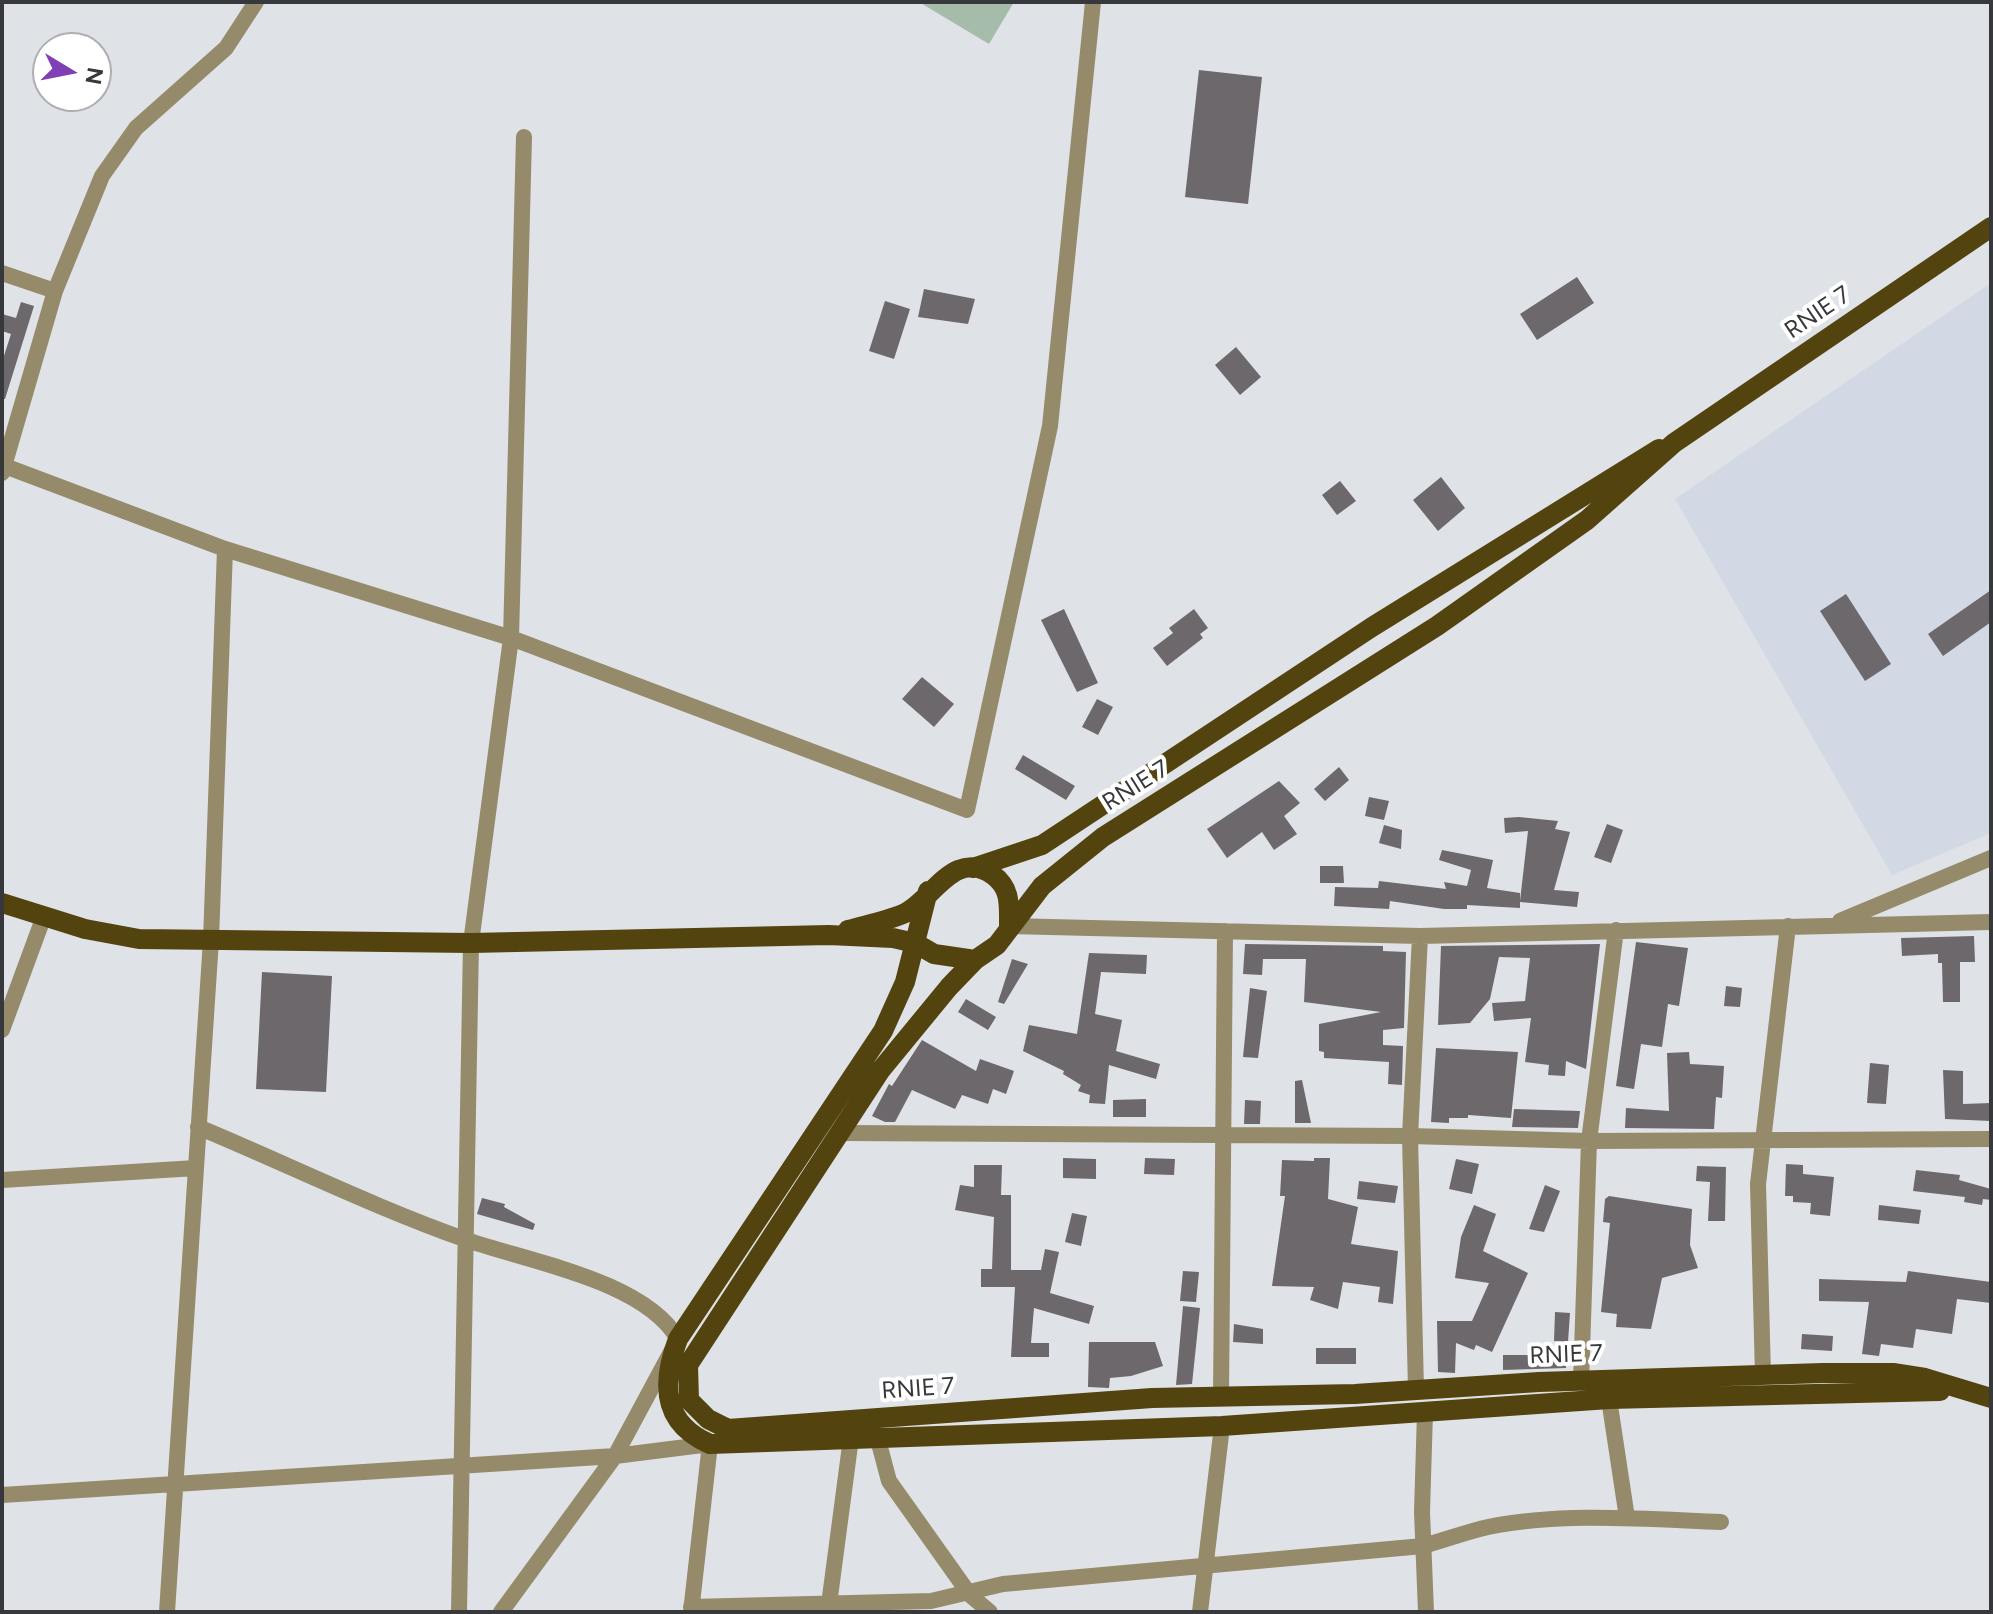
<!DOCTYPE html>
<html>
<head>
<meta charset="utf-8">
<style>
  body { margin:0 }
  #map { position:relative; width:1993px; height:1614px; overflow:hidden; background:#dfe2e7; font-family:Figtree,sans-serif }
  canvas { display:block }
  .frame { position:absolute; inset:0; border:4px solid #37383b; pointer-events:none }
  .north { position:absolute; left:32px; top:32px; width:80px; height:80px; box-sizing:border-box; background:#fff; border:2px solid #afafb1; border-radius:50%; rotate:100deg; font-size:22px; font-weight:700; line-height:32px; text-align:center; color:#37383b }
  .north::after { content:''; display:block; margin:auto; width:28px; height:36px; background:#803fb4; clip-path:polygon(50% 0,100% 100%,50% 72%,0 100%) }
</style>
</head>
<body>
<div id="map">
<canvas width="1993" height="1614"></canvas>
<div class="frame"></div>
<div class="north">N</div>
</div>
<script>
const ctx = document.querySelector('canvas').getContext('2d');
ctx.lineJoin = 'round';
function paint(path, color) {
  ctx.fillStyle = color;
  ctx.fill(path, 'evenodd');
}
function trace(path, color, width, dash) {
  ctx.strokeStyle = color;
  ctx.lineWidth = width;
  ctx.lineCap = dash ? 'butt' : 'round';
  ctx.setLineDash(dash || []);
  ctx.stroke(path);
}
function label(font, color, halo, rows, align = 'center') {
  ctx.font = font + ' Figtree,sans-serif';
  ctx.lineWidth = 8;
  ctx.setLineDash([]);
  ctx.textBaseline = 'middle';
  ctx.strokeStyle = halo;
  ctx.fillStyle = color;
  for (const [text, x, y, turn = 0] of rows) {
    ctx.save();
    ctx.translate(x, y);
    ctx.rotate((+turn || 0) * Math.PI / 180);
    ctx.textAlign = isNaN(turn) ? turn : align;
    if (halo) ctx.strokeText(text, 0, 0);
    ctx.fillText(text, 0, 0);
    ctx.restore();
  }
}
const built = new Path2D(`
  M 1991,283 L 1991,833 L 1892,875 L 1675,499 Z`);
const green = new Path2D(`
  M 919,2 L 1014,2 L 989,44 Z`);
const building = new Path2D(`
  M 1199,70 L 1262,77 L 1248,204 L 1185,197 Z
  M 1577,277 L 1594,303 L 1537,340 L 1520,314 Z
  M 924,289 L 975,299 L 968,324 L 918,317 Z
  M 885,301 L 910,309 L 894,359 L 869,351 Z
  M 21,302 L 34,306 L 5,399 L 2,399 L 2,362 L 11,334 L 2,331 L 2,314 L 16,318 Z
  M 1236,347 L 1261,377 L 1240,395 L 1215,365 Z
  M 1441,477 L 1465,508 L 1438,531 L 1413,500 Z
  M 1340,481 L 1356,501 L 1337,515 L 1322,495 Z
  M 1991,590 L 1991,622 L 1943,656 L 1928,634 Z
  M 1846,594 L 1891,664 L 1865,681 L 1820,611 Z
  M 1064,609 L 1098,683 L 1077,692 L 1041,620 Z
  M 1194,609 L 1208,628 L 1200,634 L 1203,638 L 1167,666 L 1153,648 L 1173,633 L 1169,628 Z
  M 922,677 L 954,704 L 934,727 L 902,699 Z
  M 1097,699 L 1113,707 L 1098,735 L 1082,727 Z
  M 1023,755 L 1075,786 L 1066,800 L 1015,769 Z
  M 1339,767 L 1349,780 L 1325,801 L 1314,789 Z
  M 1279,781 L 1300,803 L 1284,816 L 1297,834 L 1274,850 L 1262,832 L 1227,858 L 1207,829 Z
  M 1369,797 L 1389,801 L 1384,820 L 1365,816 Z
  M 1519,817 L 1558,821 L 1555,829 L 1570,832 L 1554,890 L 1579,892 L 1577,907 L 1520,902 L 1520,908 L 1467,905 L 1467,909 L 1444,909 L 1390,901 L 1389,909 L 1334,906 L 1335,887 L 1378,888 L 1379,881 L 1446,889 L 1444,882 L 1467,886 L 1471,870 L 1439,860 L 1442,850 L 1493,860 L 1487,888 L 1520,893 L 1520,901 L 1528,831 L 1505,833 L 1504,818 Z
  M 1607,824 L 1623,830 L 1611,863 L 1594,857 Z
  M 1384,825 L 1402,830 L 1401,849 L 1379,843 Z
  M 1320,866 L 1343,866 L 1344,883 L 1320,883 Z
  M 1974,936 L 1975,962 L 1960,962 L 1960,1002 L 1943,1002 L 1942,963 L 1938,963 L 1938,954 L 1902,956 L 1901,938 Z
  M 1636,942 L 1688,948 L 1679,1006 L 1668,1004 L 1662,1047 L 1641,1044 L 1634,1089 L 1616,1086 Z
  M 1245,944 L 1383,946 L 1383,951 L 1406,952 L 1404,1028 L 1383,1030 L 1383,1045 L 1403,1046 L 1402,1085 L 1388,1084 L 1389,1062 L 1324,1058 L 1324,1052 L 1319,1051 L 1319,1024 L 1381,1012 L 1304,1002 L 1306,959 L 1263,959 L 1262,975 L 1243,974 Z
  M 1600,944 L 1586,1069 L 1566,1061 L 1565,1076 L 1548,1075 L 1549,1065 L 1525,1062 L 1531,1018 L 1494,1021 L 1492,1003 L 1525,1001 L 1530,958 L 1499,957 L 1490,999 L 1470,1023 L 1438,1025 L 1441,946 Z
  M 1089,953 L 1147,955 L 1146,974 L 1101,972 L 1095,1014 L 1122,1020 L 1116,1051 L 1160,1064 L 1156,1079 L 1109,1065 L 1105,1104 L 1089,1103 L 1090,1095 L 1078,1091 L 1081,1085 L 1063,1074 L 1064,1071 L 1023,1051 L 1029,1025 L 1077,1034 Z
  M 1012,959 L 1028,964 L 1004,1004 L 998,1002 Z
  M 262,972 L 332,976 L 326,1092 L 256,1089 Z
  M 1726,986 L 1742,988 L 1740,1007 L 1724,1006 Z
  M 1250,988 L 1267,991 L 1258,1058 L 1243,1057 Z
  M 966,999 L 996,1017 L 988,1030 L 958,1012 Z
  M 922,1040 L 976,1071 L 980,1059 L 1014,1071 L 1006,1094 L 993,1089 L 988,1104 L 962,1095 L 955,1109 L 912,1090 L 895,1122 L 885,1122 L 872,1116 L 889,1084 L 892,1086 Z
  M 1436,1048 L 1518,1052 L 1511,1118 L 1468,1115 L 1468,1118 L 1449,1118 L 1449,1123 L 1431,1122 Z
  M 1689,1052 L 1690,1064 L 1724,1066 L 1722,1098 L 1716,1097 L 1714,1129 L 1625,1128 L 1626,1108 L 1669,1111 L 1667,1053 Z
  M 1870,1063 L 1889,1065 L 1886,1104 L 1867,1103 Z
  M 1943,1070 L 1963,1071 L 1963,1104 L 1991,1103 L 1991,1121 L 1945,1119 Z
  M 1302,1080 L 1311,1123 L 1295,1123 L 1295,1081 Z
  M 1146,1099 L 1146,1117 L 1113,1117 L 1113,1100 Z
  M 1245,1100 L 1261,1101 L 1260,1124 L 1244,1124 Z
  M 1514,1109 L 1580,1111 L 1578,1128 L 1512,1127 Z
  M 1063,1158 L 1096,1159 L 1096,1179 L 1063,1178 Z
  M 1145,1158 L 1175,1159 L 1174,1175 L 1144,1174 Z
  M 1314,1158 L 1330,1158 L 1328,1199 L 1358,1207 L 1351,1244 L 1398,1251 L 1393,1304 L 1378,1302 L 1380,1287 L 1343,1282 L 1338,1309 L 1310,1300 L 1314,1287 L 1272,1286 L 1285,1196 L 1280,1196 L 1282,1160 L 1314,1161 Z
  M 1456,1159 L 1479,1164 L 1472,1194 L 1449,1189 Z
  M 1786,1164 L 1803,1165 L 1803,1174 L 1834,1177 L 1830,1216 L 1810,1214 L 1811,1203 L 1793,1202 L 1793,1196 L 1785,1196 Z
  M 974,1165 L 1002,1165 L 1001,1195 L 1011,1195 L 1011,1270 L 1041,1270 L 1045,1249 L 1059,1252 L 1050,1293 L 1094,1306 L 1089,1324 L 1034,1308 L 1031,1343 L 1049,1343 L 1049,1357 L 1011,1357 L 1015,1287 L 981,1287 L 981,1269 L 992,1269 L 994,1217 L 955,1210 L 960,1185 L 974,1187 Z
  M 1697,1166 L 1726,1167 L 1725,1221 L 1708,1221 L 1710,1182 L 1696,1181 Z
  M 1916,1170 L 1960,1175 L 1959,1180 L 1991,1189 L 1991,1200 L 1983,1199 L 1982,1205 L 1964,1202 L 1965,1197 L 1913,1191 Z
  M 1359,1181 L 1398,1186 L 1395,1203 L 1357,1199 Z
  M 1545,1185 L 1560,1191 L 1544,1232 L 1529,1229 Z
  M 1609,1196 L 1692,1209 L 1690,1245 L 1698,1268 L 1662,1278 L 1651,1329 L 1616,1327 L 1617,1314 L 1601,1312 L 1610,1223 L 1603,1222 L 1605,1199 Z
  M 482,1198 L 505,1204 L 504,1207 L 535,1224 L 533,1230 L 477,1214 Z
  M 1474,1205 L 1496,1214 L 1483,1251 L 1528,1273 L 1492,1352 L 1476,1345 L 1474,1350 L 1456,1343 L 1455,1373 L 1438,1372 L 1437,1321 L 1472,1321 L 1489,1283 L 1455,1278 L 1461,1237 Z
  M 1879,1205 L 1921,1210 L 1919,1224 L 1878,1220 Z
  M 1072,1213 L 1087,1216 L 1081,1246 L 1065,1242 Z
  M 1183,1271 L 1199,1272 L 1196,1302 L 1180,1301 Z
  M 1908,1271 L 1991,1282 L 1991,1303 L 1957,1299 L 1952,1334 L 1916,1329 L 1913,1348 L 1881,1344 L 1879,1356 L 1862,1354 L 1869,1302 L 1819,1301 L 1819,1279 L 1906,1282 Z
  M 1183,1306 L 1200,1308 L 1192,1384 L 1176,1385 Z
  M 1555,1312 L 1570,1313 L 1568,1342 L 1554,1341 Z
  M 1234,1324 L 1263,1329 L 1263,1344 L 1233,1342 Z
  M 1802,1334 L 1833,1336 L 1832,1351 L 1801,1349 Z
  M 1089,1342 L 1155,1342 L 1163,1366 L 1131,1376 L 1110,1378 L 1109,1388 L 1088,1387 Z
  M 1316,1348 L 1356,1348 L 1356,1364 L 1316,1364 Z
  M 1503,1355 L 1566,1355 L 1566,1368 L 1503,1370 Z`);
const minor = new Path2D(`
  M 2,273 L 55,291
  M 2,465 L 225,549 L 511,638 L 967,810 L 1050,426 L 1093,2
  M 2,473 L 55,291 L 102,176 L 136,128 L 226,48 L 256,2
  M 1840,921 L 1991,858
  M 1009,926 L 1420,936 L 1991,922
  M 2,1030 L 44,916
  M 198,1127 C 287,1164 376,1208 467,1240 C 526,1261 644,1280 678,1339 L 615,1456
  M 841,1133 L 1410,1136 L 1589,1141 L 1991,1139
  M 2,1180 L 196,1168 L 211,940 L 225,549
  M 1763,1376 L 1758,1184 L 1788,926
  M 1581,1381 L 1589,1141 L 1616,930
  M 1416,1390 L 1410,1136 L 1420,936
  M 1221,1397 L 1225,931
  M 1609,1399 L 1627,1518
  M 1425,1412 L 1422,1512 L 1426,1612
  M 877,1436 L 889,1481 L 970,1595 L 990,1612
  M 2,1495 L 615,1456 L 710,1444 L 691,1612
  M 691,1607 L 931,1601 L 1003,1584 L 1423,1546 C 1445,1540 1466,1532 1488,1527 C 1564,1512 1644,1519 1721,1522
  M 167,1612 L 196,1168
  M 459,1612 L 471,943 L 511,638 L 524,137
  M 501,1612 L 618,1452
  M 828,1612 L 851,1438
  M 1200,1612 L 1222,1426`);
const primary = new Path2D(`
  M 1991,227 L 1674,443 L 1587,520 L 1437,626 L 1103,837 L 1042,886 L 997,945 L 975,960 L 949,987 L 880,1071 L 688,1365 L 689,1400 L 708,1419 L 728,1429 L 1152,1398 L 1355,1394 L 1539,1382 L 1823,1373 L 1893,1373 L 1925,1378 L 1991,1398
  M 973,868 L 1042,845 L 1372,627 L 1659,449
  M 928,891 L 905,982 L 883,1031 L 678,1339 C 661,1384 662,1423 710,1444 L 1222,1426 L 1609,1399 L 1940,1391
  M 2,903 L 85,929 L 139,939 L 471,943 L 829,935 L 893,938 L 915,943 L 934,954 L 975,960
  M 848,930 C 866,925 886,921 903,914 C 932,902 953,847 993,875 C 1011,888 1009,905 1009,926`);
const streetNames = [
  ["RNIE 7",1818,313,-34],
  ["RNIE 7",1136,786,-32],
  ["RNIE 7",1566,1355,-2],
  ["RNIE 7",918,1389,-4]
];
paint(built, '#d2d9e5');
paint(green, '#a6bcaa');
paint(building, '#6d686b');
trace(minor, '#958a6a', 16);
trace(primary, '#53430e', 20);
label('24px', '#37383b', '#fff', streetNames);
</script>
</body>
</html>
